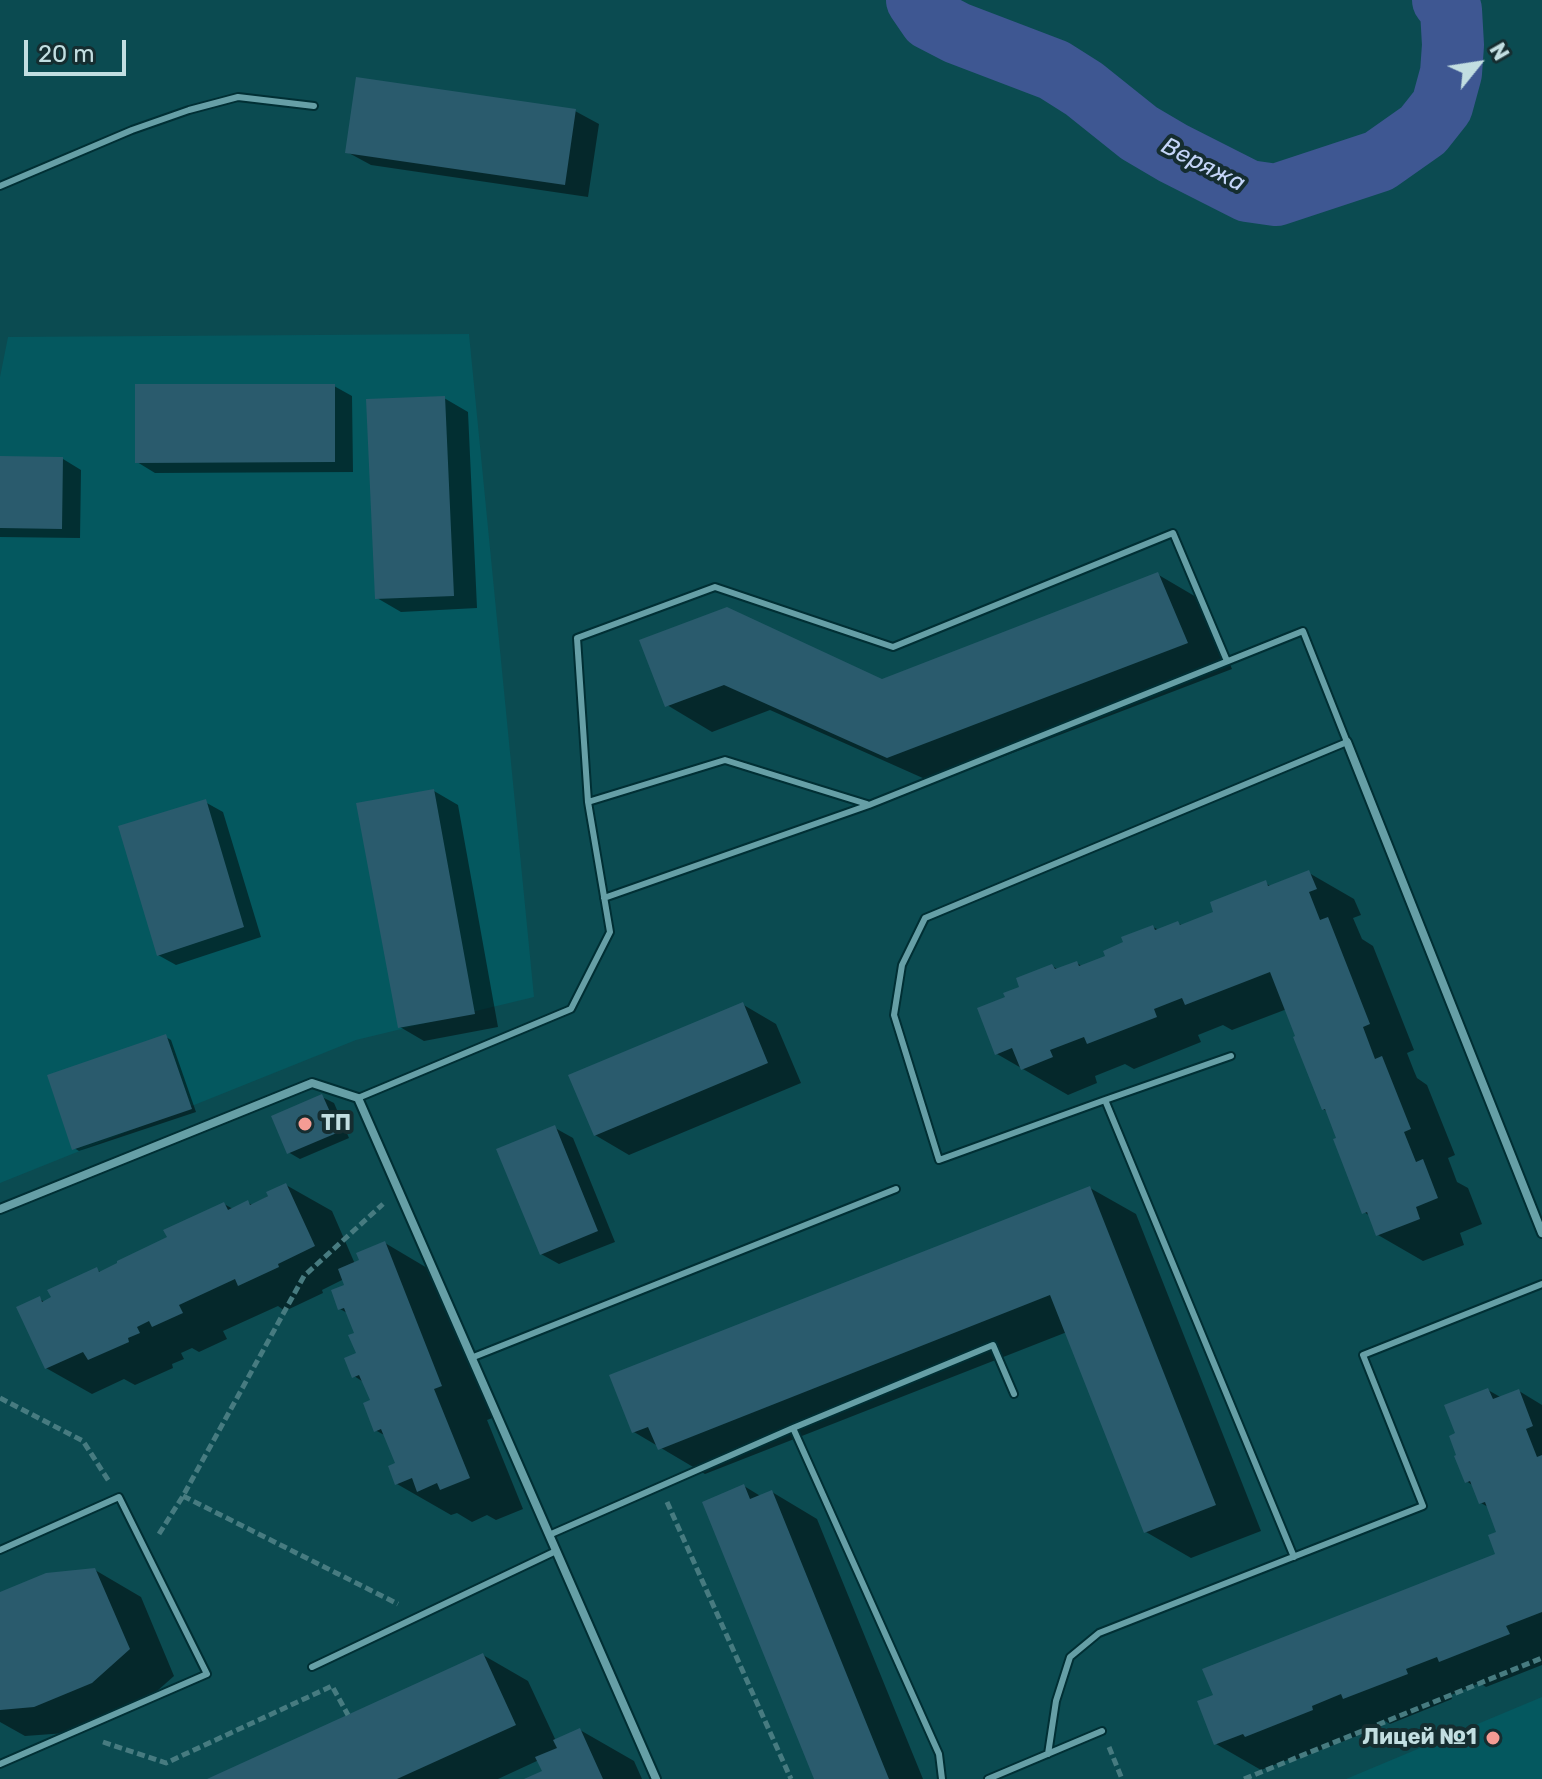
<!DOCTYPE html>
<html>
<head>
<meta charset="utf-8">
<style>
  body { margin:0 }
  #map { position:relative; width:1542px; height:1779px; overflow:hidden; background:#0b4b51; font-family:Rubik,sans-serif }
  canvas { display:block }
  .north { position:absolute; left:1438px; top:24px; width:80px; height:80px; -webkit-text-stroke:6px #152d30; paint-order:stroke; rotate:60deg; font-size:22px; font-weight:700; line-height:32px; text-align:center; color:#c2dee1 }
  .north::after { content:''; display:block; margin:auto; width:28px; height:36px; background:#c2dee1; clip-path:polygon(50% 0,100% 100%,50% 72%,0 100%) }
  .scale { position:absolute; left:24px; top:40px; width:102px; height:36px; box-sizing:border-box; border:4px solid #c2dee1; border-top:0; padding-left:10px; font-size:24px; line-height:28px; white-space:nowrap; color:#c2dee1; -webkit-text-stroke:6px #152d30; paint-order:stroke }
</style>
</head>
<body>
<div id="map">
<canvas width="1542" height="1779"></canvas>
<div class="north">N</div>
<div class="scale">20 m</div>
</div>
<script>
const ctx = document.querySelector('canvas').getContext('2d');
ctx.lineJoin = 'round';
function paint(path, color) {
  ctx.fillStyle = color;
  ctx.fill(path, 'evenodd');
}
function trace(path, color, width, dash) {
  ctx.strokeStyle = color;
  ctx.lineWidth = width;
  ctx.lineCap = dash ? 'butt' : 'round';
  ctx.setLineDash(dash || []);
  ctx.stroke(path);
}
function label(font, color, halo, rows, align = 'center') {
  ctx.font = font + ' Rubik,sans-serif';
  ctx.lineWidth = 8;
  ctx.setLineDash([]);
  ctx.textBaseline = 'middle';
  ctx.strokeStyle = halo;
  ctx.fillStyle = color;
  for (const [text, x, y, turn = 0] of rows) {
    ctx.save();
    ctx.translate(x, y);
    ctx.rotate((+turn || 0) * Math.PI / 180);
    ctx.textAlign = isNaN(turn) ? turn : align;
    if (halo) ctx.strokeText(text, 0, 0);
    ctx.fillText(text, 0, 0);
    ctx.restore();
  }
}
const built = new Path2D(`
  M 469,334 L 534,997 L 356,1040 L 0,1183 L 0,377 L 8,337 Z
  M 1542,1697 L 1542,1779 L 1346,1779 Z`);
const shadow = new Path2D(`
  M 575,111 L 599,124 L 588,197 L 371,165 L 347,152 Z
  M 334,386 L 352,396 L 353,472 L 155,473 L 137,462 Z
  M 444,398 L 468,412 L 477,608 L 401,612 L 377,598 Z
  M 0,458 L 63,459 L 81,470 L 80,538 L 0,537 Z
  M 1157,574 L 1203,601 L 1232,669 L 934,783 L 770,710 L 712,732 L 667,705 L 642,641 L 882,681 Z
  M 434,791 L 458,805 L 498,1027 L 424,1041 L 400,1027 Z
  M 205,802 L 223,812 L 261,937 L 176,965 L 158,955 Z
  M 1309,873 L 1354,899 L 1361,915 L 1353,918 L 1362,939 L 1373,946 L 1414,1050 L 1407,1053 L 1414,1071 L 1417,1078 L 1427,1085 L 1455,1155 L 1448,1158 L 1457,1182 L 1468,1188 L 1482,1224 L 1460,1233 L 1464,1245 L 1423,1261 L 1378,1235 L 1370,1216 L 1364,1212 L 1339,1139 L 1328,1112 L 1323,1109 L 1287,1009 L 1232,1030 L 1223,1025 L 1198,1035 L 1201,1042 L 1134,1069 L 1125,1064 L 1095,1076 L 1097,1083 L 1068,1095 L 997,1054 L 1007,998 L 1052,966 L 1059,970 L 1077,963 L 1083,967 L 1108,957 L 1153,927 L 1159,930 L 1178,923 L 1183,926 L 1216,913 L 1265,883 L 1272,887 Z
  M 742,1004 L 776,1024 L 801,1083 L 629,1155 L 595,1135 Z
  M 166,1037 L 171,1040 L 196,1112 L 79,1151 L 74,1148 Z
  M 322,1097 L 334,1103 L 349,1138 L 300,1159 L 288,1152 Z
  M 555,1128 L 573,1138 L 615,1242 L 559,1264 L 541,1254 Z
  M 286,1185 L 332,1211 L 355,1264 L 385,1243 L 439,1275 L 495,1417 L 487,1420 L 523,1509 L 496,1520 L 487,1515 L 472,1522 L 457,1513 L 451,1515 L 397,1484 L 397,1464 L 386,1436 L 375,1430 L 372,1402 L 365,1383 L 354,1376 L 358,1354 L 356,1334 L 349,1314 L 340,1309 L 347,1286 L 344,1279 L 322,1290 L 323,1293 L 285,1311 L 278,1306 L 223,1331 L 227,1339 L 199,1352 L 192,1348 L 181,1353 L 184,1359 L 172,1364 L 173,1368 L 135,1385 L 124,1379 L 92,1394 L 46,1368 L 39,1299 L 45,1302 L 97,1270 L 102,1273 L 170,1238 L 224,1204 L 233,1209 L 248,1203 L 253,1205 Z
  M 1090,1188 L 1136,1214 L 1261,1531 L 1191,1558 L 1146,1532 L 1067,1332 L 705,1474 L 634,1432 Z
  M 1488,1390 L 1502,1398 L 1519,1391 L 1542,1405 L 1542,1665 L 1486,1687 L 1480,1683 L 1451,1695 L 1452,1699 L 1390,1724 L 1385,1721 L 1356,1732 L 1357,1736 L 1292,1761 L 1288,1760 L 1261,1770 L 1216,1744 L 1497,1555 L 1498,1533 L 1488,1507 L 1481,1503 L 1474,1486 L 1466,1481 L 1458,1435 Z
  M 744,1486 L 762,1497 L 772,1492 L 817,1519 L 923,1779 L 816,1779 Z
  M 95,1570 L 141,1597 L 174,1676 L 138,1708 L 80,1732 L 25,1736 L 0,1722 L 0,1594 Z
  M 483,1655 L 528,1681 L 556,1741 L 580,1730 L 634,1761 L 642,1779 L 531,1779 L 545,1772 L 539,1760 L 498,1779 L 212,1779 Z`);
const river = new Path2D(`
  M 917,0 L 930,19 L 957,33 L 1054,70 L 1084,89 L 1139,133 L 1173,153 L 1248,191 L 1276,195 L 1379,161 L 1423,130 L 1442,106 L 1451,73 L 1453,45 L 1451,10 L 1443,0`);
const building = new Path2D(`
  M 356,77 L 576,109 L 565,185 L 345,153 Z
  M 135,384 L 335,384 L 335,462 L 135,463 Z
  M 445,396 L 454,596 L 375,599 L 366,399 Z
  M 0,456 L 63,457 L 62,529 L 0,528 Z
  M 1158,572 L 1188,643 L 887,758 L 724,685 L 665,707 L 639,640 L 727,607 L 882,679 Z
  M 434,789 L 475,1014 L 398,1028 L 356,803 Z
  M 206,799 L 244,927 L 157,956 L 118,826 Z
  M 1309,870 L 1317,889 L 1309,892 L 1320,920 L 1328,917 L 1370,1024 L 1363,1027 L 1375,1059 L 1382,1056 L 1411,1129 L 1404,1132 L 1416,1162 L 1423,1159 L 1438,1198 L 1416,1207 L 1420,1219 L 1376,1236 L 1367,1212 L 1362,1214 L 1333,1139 L 1336,1138 L 1325,1109 L 1322,1110 L 1293,1037 L 1295,1036 L 1270,972 L 1185,1005 L 1182,998 L 1154,1009 L 1157,1017 L 1087,1044 L 1084,1037 L 1050,1050 L 1053,1057 L 1021,1070 L 1012,1048 L 995,1055 L 977,1008 L 1005,997 L 1003,993 L 1019,987 L 1016,978 L 1052,964 L 1055,969 L 1077,961 L 1079,966 L 1105,956 L 1103,951 L 1123,942 L 1121,937 L 1153,925 L 1155,930 L 1178,921 L 1180,925 L 1213,912 L 1210,902 L 1266,880 L 1268,886 Z
  M 743,1002 L 768,1063 L 594,1136 L 568,1075 Z
  M 166,1034 L 192,1109 L 72,1150 L 47,1075 Z
  M 322,1094 L 339,1132 L 287,1154 L 271,1116 Z
  M 555,1125 L 598,1231 L 540,1255 L 496,1149 Z
  M 286,1183 L 315,1246 L 278,1264 L 279,1267 L 238,1286 L 235,1279 L 179,1305 L 183,1313 L 152,1327 L 149,1321 L 137,1327 L 140,1333 L 128,1338 L 129,1342 L 88,1360 L 83,1352 L 45,1369 L 16,1307 L 40,1296 L 42,1302 L 51,1297 L 47,1290 L 97,1267 L 99,1272 L 117,1263 L 117,1261 L 167,1237 L 163,1230 L 224,1202 L 228,1210 L 248,1200 L 250,1205 L 268,1196 L 266,1192 Z
  M 1090,1186 L 1216,1505 L 1144,1533 L 1050,1295 L 658,1450 L 648,1427 L 632,1433 L 609,1375 Z
  M 385,1241 L 442,1386 L 434,1389 L 470,1478 L 440,1490 L 437,1483 L 417,1492 L 412,1478 L 395,1485 L 388,1466 L 395,1463 L 381,1429 L 374,1432 L 363,1403 L 370,1400 L 359,1375 L 352,1378 L 344,1358 L 356,1353 L 348,1335 L 354,1333 L 344,1308 L 338,1310 L 331,1290 L 344,1285 L 338,1269 L 359,1260 L 356,1253 Z
  M 1488,1388 L 1493,1399 L 1519,1389 L 1533,1426 L 1526,1429 L 1537,1457 L 1542,1455 L 1542,1612 L 1506,1626 L 1510,1634 L 1439,1662 L 1437,1657 L 1406,1669 L 1408,1674 L 1343,1699 L 1341,1694 L 1312,1706 L 1313,1710 L 1245,1737 L 1243,1734 L 1214,1745 L 1197,1701 L 1213,1695 L 1202,1669 L 1495,1554 L 1488,1535 L 1496,1532 L 1485,1502 L 1479,1504 L 1470,1481 L 1465,1483 L 1454,1456 L 1456,1455 L 1449,1436 L 1455,1433 L 1444,1405 Z
  M 744,1484 L 750,1499 L 772,1490 L 889,1779 L 814,1779 L 702,1502 Z
  M 95,1568 L 130,1649 L 92,1683 L 34,1707 L 0,1710 L 0,1592 L 46,1573 Z
  M 483,1653 L 516,1725 L 397,1779 L 207,1779 Z
  M 580,1728 L 603,1779 L 524,1779 L 542,1771 L 535,1757 L 557,1748 L 553,1740 Z`);
const path = new Path2D(`
  M 0,1398 L 83,1441 L 110,1483
  M 183,1496 L 398,1604
  M 667,1502 L 791,1779
  M 159,1534 L 183,1496 L 304,1276 L 383,1204
  M 103,1742 L 166,1763 L 332,1686 L 348,1715
  M 1109,1747 L 1122,1779
  M 1244,1779 L 1542,1658`);
const lane = new Path2D(`
  M 0,186 L 132,130 L 189,110 L 238,97 L 314,106
  M 588,802 L 725,760 L 867,804
  M 604,898 L 869,805 L 1303,631 L 1347,742 L 925,918 L 902,965 L 894,1015 L 939,1160 L 1105,1100 L 1294,1557
  M 358,1098 L 571,1009 L 610,932 L 588,802 L 577,638 L 715,587 L 893,647 L 1173,533 L 1227,661
  M 1105,1100 L 1231,1056
  M 471,1358 L 896,1189
  M 793,1428 L 939,1754 L 942,1779
  M 549,1535 L 793,1428 L 993,1345 L 1014,1394
  M 0,1550 L 119,1497 L 207,1674 L 0,1764
  M 312,1667 L 556,1551
  M 1048,1754 L 1056,1701 L 1070,1657 L 1099,1633 L 1423,1506 L 1363,1355 L 1542,1284
  M 988,1779 L 1102,1731`);
const street = new Path2D(`
  M 1347,742 L 1542,1233
  M 0,1209 L 312,1083 L 358,1098 L 656,1779`);
const markers = [
  [305,1124,8,"#f59c94"],
  [1493,1738,8,"#f59c94"]
];
const poiNames = [
  ["ТП",321,1124],
  ["Лицей №1",1477,1738,"right"]
];
const waterNames = [
  ["Веряжа",1203,165,27]
];
paint(built, '#04585f');
paint(shadow, '#0007');
trace(river, '#3e5792', 62);
paint(building, '#2a5b6d');
trace(lane, '#002f34', 10);
trace(street, '#002f34', 12);
trace(path, '#477b80', 5, [8, 4]);
trace(lane, '#669fa6', 6);
trace(street, '#669fa6', 8);
for (const [x, y, r, color] of markers) {
  const dot = new Path2D();
  dot.arc(x, y, r, 0, 2 * Math.PI);
  ctx.fillStyle = color;
  ctx.fill(dot);
  trace(dot, '#152d30', 3);
}
label('bold 22px', '#c2dee1', '#152d30', poiNames, 'left');
label('italic 24px', '#c4d5f8', '#152d30', waterNames);
</script>
</body>
</html>
